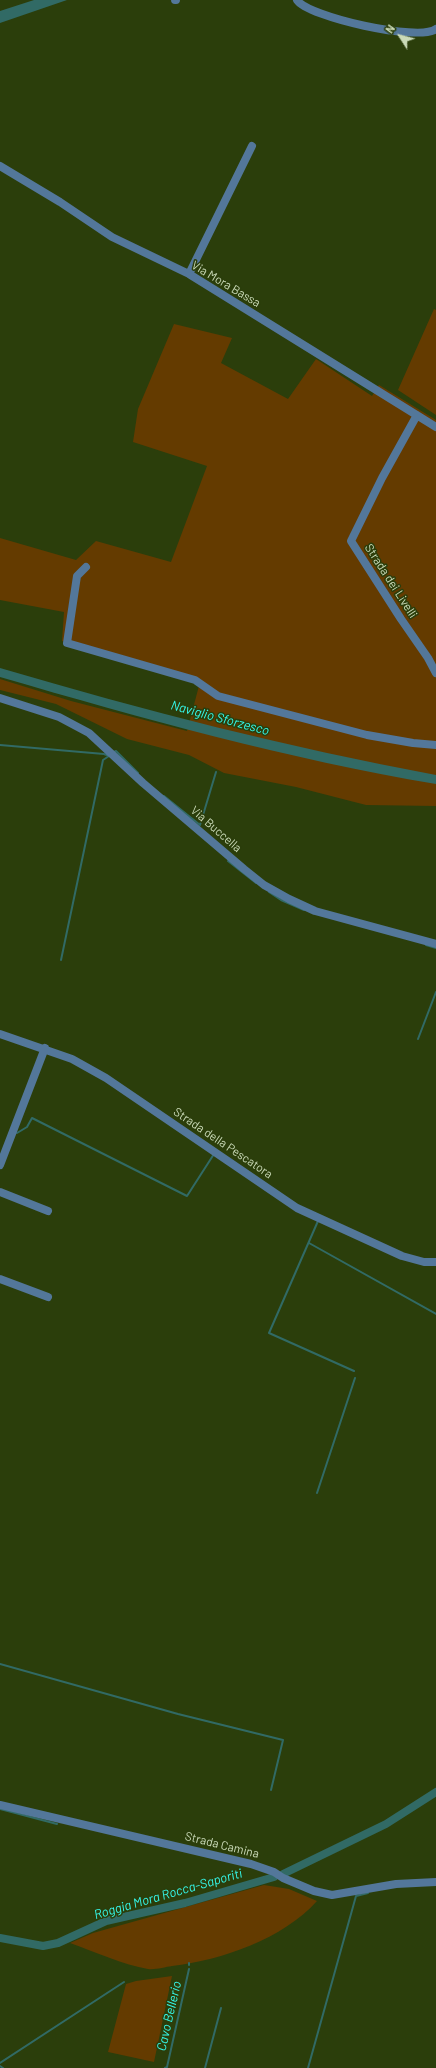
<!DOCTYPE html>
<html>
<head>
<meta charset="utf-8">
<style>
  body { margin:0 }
  #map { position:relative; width:436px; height:2068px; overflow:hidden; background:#2b3e0b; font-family:Barlow,sans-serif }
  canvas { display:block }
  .north { position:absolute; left:380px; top:16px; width:40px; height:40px; -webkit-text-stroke:3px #2b3e0b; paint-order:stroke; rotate:306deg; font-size:11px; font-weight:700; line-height:16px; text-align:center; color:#cadab8 }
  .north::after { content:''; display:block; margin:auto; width:14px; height:18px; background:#cadab8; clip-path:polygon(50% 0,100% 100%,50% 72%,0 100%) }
</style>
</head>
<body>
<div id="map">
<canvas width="436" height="2068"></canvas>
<div class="north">N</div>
</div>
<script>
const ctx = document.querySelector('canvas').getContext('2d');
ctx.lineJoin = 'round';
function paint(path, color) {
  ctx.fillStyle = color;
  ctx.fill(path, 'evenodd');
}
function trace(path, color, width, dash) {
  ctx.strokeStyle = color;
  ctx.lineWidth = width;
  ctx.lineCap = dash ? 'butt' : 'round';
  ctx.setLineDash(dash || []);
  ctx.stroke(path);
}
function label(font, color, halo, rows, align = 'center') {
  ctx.font = font + ' Barlow,sans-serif';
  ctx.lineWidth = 3;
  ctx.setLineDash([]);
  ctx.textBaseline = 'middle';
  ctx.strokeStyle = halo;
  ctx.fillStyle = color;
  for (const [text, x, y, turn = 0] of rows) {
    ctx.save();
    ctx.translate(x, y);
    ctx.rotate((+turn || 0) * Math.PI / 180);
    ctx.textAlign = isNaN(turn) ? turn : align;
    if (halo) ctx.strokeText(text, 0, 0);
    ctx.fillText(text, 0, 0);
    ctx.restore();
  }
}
const green = new Path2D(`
  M 434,309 L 436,310 L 436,415 L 398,390 Z
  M 174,324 L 232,338 L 221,363 L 288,399 L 316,359 L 372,396 L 379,385 L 436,420 L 436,806 L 366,805 L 296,787 L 224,773 L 189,755 L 127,739 L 56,704 L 0,690 L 0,679 L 71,701 L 187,731 L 200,682 L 62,641 L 64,612 L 0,600 L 0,538 L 76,560 L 96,541 L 171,562 L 207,466 L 133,442 L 138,409 Z
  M 264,1885 L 289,1889 L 317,1901 C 283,1939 222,1960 172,1966 C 165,1967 155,1970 148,1969 C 124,1965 93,1951 70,1943 L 93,1933 Z
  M 172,1976 L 154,2062 L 108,2052 L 126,1984 L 136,1981 Z`);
const water = new Path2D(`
  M 34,0 L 67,0 L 0,23 L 0,11 Z
  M 0,668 C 143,710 289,748 436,775 L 436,784 C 288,759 144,719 0,677 Z`);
const stream = new Path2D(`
  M 0,745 L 104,754 L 109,756
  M 114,752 L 116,751 L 138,773
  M 164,796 L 200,825 L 216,772
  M 228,861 L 256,883
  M 269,892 L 281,900 L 304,910
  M 426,945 L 436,948
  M 61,960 L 103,760 L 109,756
  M 418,1039 L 436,992
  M 17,1133 L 27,1127 L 32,1118 L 187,1196 L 214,1154
  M 318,1221 L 269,1333 L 354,1371
  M 309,1243 L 436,1314
  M 317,1493 L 355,1378
  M 0,1664 L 178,1714 L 283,1740 L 271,1790
  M 0,1809 L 57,1824
  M 189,1963 L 189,1965
  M 0,2063 L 124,1982
  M 0,2066 L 3,2068
  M 165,2068 L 167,2067 L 189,1969
  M 205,2068 L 221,2008
  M 308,2068 L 356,1896 L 368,1893`);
const canal = new Path2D(`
  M 283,1874 L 386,1824 L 436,1792
  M 0,1938 L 43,1946 L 58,1943 L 106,1921 L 185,1903 L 274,1877`);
const minor = new Path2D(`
  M 175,0 L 176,0
  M 297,0 C 308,17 419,42 436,29
  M 0,166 L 60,202 L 112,237 L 189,274 L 436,427
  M 189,274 L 252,146
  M 417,415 L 382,478 L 351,541 L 401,619 L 428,658 L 436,673
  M 86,567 L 77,576 L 67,643 L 195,680 L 218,696 L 367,735 L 413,743 L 436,745
  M 0,698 L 59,717 L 89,733 L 143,783 L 244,869 L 264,885 L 289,899 L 315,911 L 436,944
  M 0,1034 L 72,1059 L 106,1078 L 297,1208 L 402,1256 L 424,1262 L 436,1262
  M 0,1165 L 45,1048
  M 0,1192 L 48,1211
  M 0,1279 L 48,1297
  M 0,1805 L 251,1864 L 274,1872 L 283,1878 L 314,1891 L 332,1895 L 396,1884 L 436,1882`);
const streetNames = [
  ["Via Mora Bassa",226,284,31],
  ["Strada dei Livelli",391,581,57],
  ["Via Buccella",216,829,41],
  ["Strada della Pescatora",223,1143,34],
  ["Strada Camina",222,1845,14]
];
const waterNames = [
  ["Naviglio Sforzesco",220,718,15],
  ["Roggia Mora Rocca-Saporiti",168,1894,-16],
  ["Cavo Bellerio",169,2016,-77]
];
paint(green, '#643b00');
paint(water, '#316a65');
trace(stream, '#316a65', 2);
trace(canal, '#316a65', 8);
trace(minor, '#53779a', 8);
label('12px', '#cadab8', '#2b3e0b', streetNames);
label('italic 13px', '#35f8eb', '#2b3e0b', waterNames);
</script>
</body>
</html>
